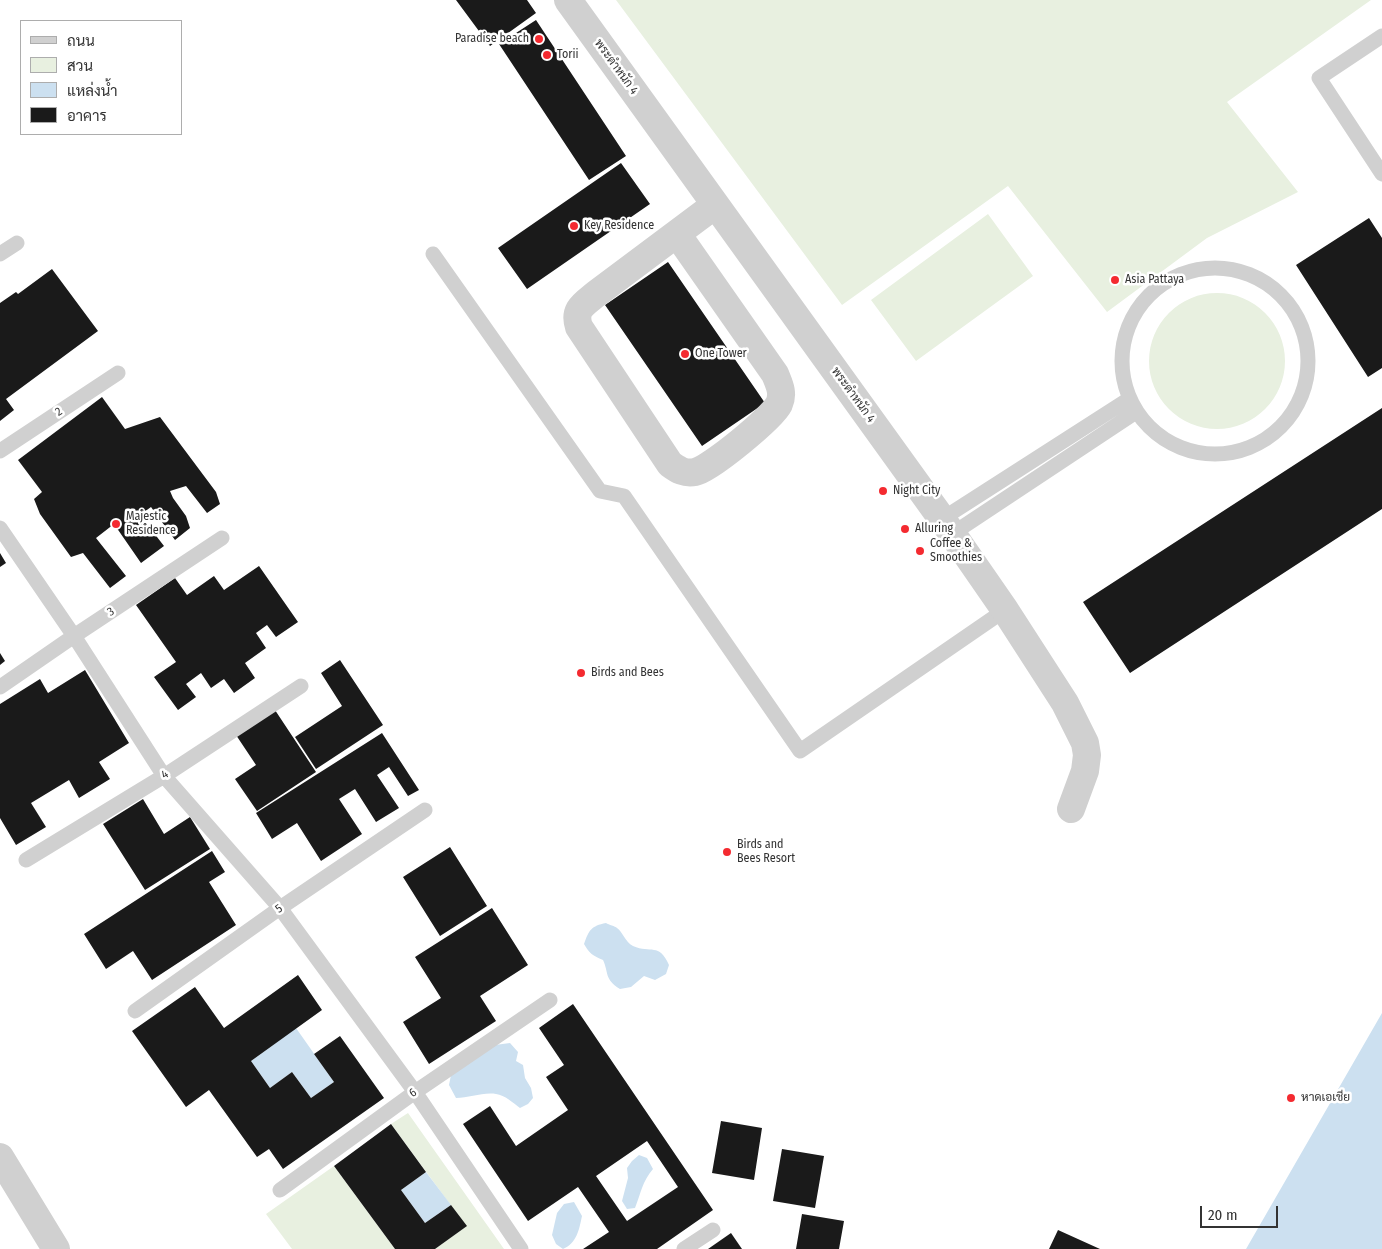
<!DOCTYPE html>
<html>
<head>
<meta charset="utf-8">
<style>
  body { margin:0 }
  #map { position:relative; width:1382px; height:1249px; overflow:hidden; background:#fff; font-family:"Fira Sans Condensed",Sarabun,sans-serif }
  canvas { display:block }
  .legend { position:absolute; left:20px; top:20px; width:162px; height:115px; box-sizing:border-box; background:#fff; border:1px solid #adadad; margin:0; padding:6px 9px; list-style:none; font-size:15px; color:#333 }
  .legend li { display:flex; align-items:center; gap:10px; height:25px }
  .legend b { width:25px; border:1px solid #adadad }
  .scale { position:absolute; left:1200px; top:1206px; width:78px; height:22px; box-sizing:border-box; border:2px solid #333; border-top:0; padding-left:6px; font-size:15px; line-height:18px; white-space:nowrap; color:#333; -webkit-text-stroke:4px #fff; paint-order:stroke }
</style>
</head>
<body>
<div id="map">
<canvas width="1382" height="1249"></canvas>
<ul class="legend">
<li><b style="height:6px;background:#d0d0d0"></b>ถนน</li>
<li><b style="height:14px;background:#e8f0e0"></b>สวน</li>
<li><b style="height:14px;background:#cce0f0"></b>แหล่งน้ำ</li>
<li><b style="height:14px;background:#1a1a1a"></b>อาคาร</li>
</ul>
<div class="scale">20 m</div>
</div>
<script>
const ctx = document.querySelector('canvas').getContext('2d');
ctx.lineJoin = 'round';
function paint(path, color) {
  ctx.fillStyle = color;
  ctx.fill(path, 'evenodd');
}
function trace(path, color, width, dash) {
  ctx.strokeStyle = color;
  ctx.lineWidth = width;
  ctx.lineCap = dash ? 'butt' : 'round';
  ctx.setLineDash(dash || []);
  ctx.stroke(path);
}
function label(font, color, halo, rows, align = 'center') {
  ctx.font = font + ' "Fira Sans Condensed",Sarabun,sans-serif';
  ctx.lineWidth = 5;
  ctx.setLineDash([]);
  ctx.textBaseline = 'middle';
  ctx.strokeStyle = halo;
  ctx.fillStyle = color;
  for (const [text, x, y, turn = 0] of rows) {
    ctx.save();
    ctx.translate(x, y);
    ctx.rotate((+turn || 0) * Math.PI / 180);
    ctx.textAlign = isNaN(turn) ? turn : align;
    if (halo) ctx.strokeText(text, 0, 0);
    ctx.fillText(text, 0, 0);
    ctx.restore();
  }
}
const green = new Path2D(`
  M 616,0 L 1371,0 L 1227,102 L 1298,192 L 1207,238 L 1107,312 L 1008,186 L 842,305 Z
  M 988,214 L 1033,276 L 916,361 L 871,300 Z
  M1149 361a68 68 0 1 1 136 0a68 68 0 1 1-136 0Z
  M 408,1113 L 504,1249 L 435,1249 L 466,1226 L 391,1124 Z
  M 334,1166 L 395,1249 L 292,1249 L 266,1214 Z`);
const water = new Path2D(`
  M 606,923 C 609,925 615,926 617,928 C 623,932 625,942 633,946 C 651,954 659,942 669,965 L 666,974 L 655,980 L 644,976 L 631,987 L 620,989 C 604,979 609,973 603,960 C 593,956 589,953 584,944 C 589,930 591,926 606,923 Z
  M 1382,1013 L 1382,1249 L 1246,1249 Z
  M 296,1028 L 334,1082 L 311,1098 L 292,1072 L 270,1088 L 251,1061 Z
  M 510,1043 L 518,1052 L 516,1061 L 523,1065 L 525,1078 L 531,1088 L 533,1098 L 528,1104 L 520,1108 C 513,1103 505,1095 496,1094 C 483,1092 469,1098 456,1098 L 449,1085 L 451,1075 L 495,1045 Z
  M 639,1155 L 647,1158 L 653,1169 C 642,1182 641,1193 635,1208 L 627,1209 L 622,1201 L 628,1178 L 627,1168 L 632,1161 Z
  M 426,1172 L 451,1205 L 425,1223 L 401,1190 Z
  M 574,1202 L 582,1216 C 579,1230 577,1243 563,1249 L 556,1244 L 552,1235 L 557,1213 L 564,1204 Z`);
const building = new Path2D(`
  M 456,0 L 527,0 L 536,13 L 490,46 Z
  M 536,20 L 626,156 L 589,180 L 499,44 Z
  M 621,163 L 650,204 L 527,289 L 498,248 Z
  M 1369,218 L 1382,238 L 1382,368 L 1368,377 L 1296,265 Z
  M 668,262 L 765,403 L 702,446 L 605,305 Z
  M 52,269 L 98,331 L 6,399 L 14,410 L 0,421 L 0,303 L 16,292 L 18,294 Z
  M 102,397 L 125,429 L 160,417 L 216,492 L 220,504 L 207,513 L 186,486 L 170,491 L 173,498 L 186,516 L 190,528 L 175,540 L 151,507 L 140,515 L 164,546 L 141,563 L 114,524 L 96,538 L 126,576 L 110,588 L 83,553 L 71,557 L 40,514 L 34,499 L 42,492 L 18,460 Z
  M 1382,408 L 1382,509 L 1130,673 L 1083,602 Z
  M 0,553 L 6,563 L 0,567 Z
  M 259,566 L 298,622 L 276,637 L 267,625 L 256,633 L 266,648 L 245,663 L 255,678 L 234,693 L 224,679 L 211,688 L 201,673 L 186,684 L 196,697 L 178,710 L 154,677 L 176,662 L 136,605 L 175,578 L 187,595 L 214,576 L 224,590 Z
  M 0,653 L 5,661 L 0,665 Z
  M 340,660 L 383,725 L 316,769 L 295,737 L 342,706 L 321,673 Z
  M 85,670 L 129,743 L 99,762 L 110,779 L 79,798 L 69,780 L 31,803 L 46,827 L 16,845 L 0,818 L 0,704 L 40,679 L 48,693 Z
  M 273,707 L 316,772 L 257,811 L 235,779 L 256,765 L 234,732 Z
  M 382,733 L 419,790 L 408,796 L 389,767 L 377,775 L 399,808 L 376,822 L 355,789 L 339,799 L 362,834 L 321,861 L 297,823 L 272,839 L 256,813 Z
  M 143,799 L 164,834 L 190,817 L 210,849 L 145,890 L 103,824 Z
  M 450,847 L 487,906 L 440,936 L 403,877 Z
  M 212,851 L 225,872 L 209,882 L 236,925 L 152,980 L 133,951 L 106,969 L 84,934 Z
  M 492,908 L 528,965 L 480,996 L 496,1021 L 429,1064 L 403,1022 L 441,998 L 415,957 Z
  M 298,975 L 322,1010 L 251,1061 L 270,1088 L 292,1072 L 311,1098 L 334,1082 L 314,1054 L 340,1036 L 384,1098 L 283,1169 L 269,1149 L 257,1157 L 209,1090 L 186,1107 L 132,1031 L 195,987 L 224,1028 Z
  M 573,1004 L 713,1210 L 657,1249 L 583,1249 L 609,1232 L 578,1187 L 528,1221 L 463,1124 L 490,1106 L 516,1146 L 568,1110 L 546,1077 L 564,1065 L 539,1028 ZM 647,1141 L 678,1187 L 627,1221 L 596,1176 Z
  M 721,1121 L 762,1128 L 754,1180 L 712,1173 Z
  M 391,1124 L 426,1172 L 401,1190 L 425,1223 L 451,1205 L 467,1226 L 435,1249 L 395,1249 L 334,1166 Z
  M 782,1149 L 824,1156 L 815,1208 L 773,1201 Z
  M 802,1214 L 844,1221 L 839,1249 L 796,1249 Z
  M 1058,1230 L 1100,1249 L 1049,1249 Z
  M 731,1233 L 742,1249 L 708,1249 Z`);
const lane = new Path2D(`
  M 1382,36 L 1319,78 L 1382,174
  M 0,254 L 17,243
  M 433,254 L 600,491 L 624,496 L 800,751 L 1005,610
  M1122 361a93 93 0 1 1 186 0a93 93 0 1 1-186 0Z
  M 0,451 L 118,373
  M 942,519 L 1129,399
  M 0,528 L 74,636 L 164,776 L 280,908 L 415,1092 L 521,1249
  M 952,534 L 1136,412
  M 0,687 L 74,636 L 222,538
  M 26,860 L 164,776 L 301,686
  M 135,1011 L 280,908 L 425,810
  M 280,1190 L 415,1092 L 550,1000
  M 684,1249 L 713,1230`);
const street = new Path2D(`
  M 568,0 L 942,519 L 1005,610 L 1065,703 L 1085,743 L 1087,755 L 1085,771 L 1071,809
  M 677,234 L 775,374 C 779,384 784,393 779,404 C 772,418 710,469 695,472 C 685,474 678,470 670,464 L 579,327 C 573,309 584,304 596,294 L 715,205
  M 0,1157 L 56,1249`);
const markers = [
  [539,39,5,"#f42a30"],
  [547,55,5,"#f42a30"],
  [574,226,5,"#f42a30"],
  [1115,280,5,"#f42a30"],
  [685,354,5,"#f42a30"],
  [883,491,5,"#f42a30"],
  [116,524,5,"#f42a30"],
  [905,529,5,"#f42a30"],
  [920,551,5,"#f42a30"],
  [581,673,5,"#f42a30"],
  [727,852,5,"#f42a30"],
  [1291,1098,5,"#f42a30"]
];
const poiNames = [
  ["Paradise beach",529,39,"right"],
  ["Torii",557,55],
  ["Key Residence",584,226],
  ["Asia Pattaya",1125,280],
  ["One Tower",695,354],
  ["Night City",893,491],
  ["Majestic",126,517],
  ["Residence",126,531],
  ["Alluring",915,529],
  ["Coffee &",930,544],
  ["Smoothies",930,558],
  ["Birds and Bees",591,673],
  ["Birds and",737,845],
  ["Bees Resort",737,859],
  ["หาดเอเชีย",1301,1098]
];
const streetNames = [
  ["พระตำหนัก 4",616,67,54],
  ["พระตำหนัก 4",853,395,54],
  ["2",59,412,-33],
  ["3",111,612,-33],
  ["4",165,775,-32],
  ["5",279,909,-35],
  ["6",413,1093,-35]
];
paint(green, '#e8f0e0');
paint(water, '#cce0f0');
paint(building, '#1a1a1a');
trace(lane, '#d0d0d0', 15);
trace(street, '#d0d0d0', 28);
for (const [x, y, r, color] of markers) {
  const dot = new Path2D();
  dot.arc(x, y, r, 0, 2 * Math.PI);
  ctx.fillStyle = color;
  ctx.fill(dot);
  trace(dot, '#fff', 2);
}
label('12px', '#333', '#fff', poiNames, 'left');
label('12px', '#333', '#fff', streetNames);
</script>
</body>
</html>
